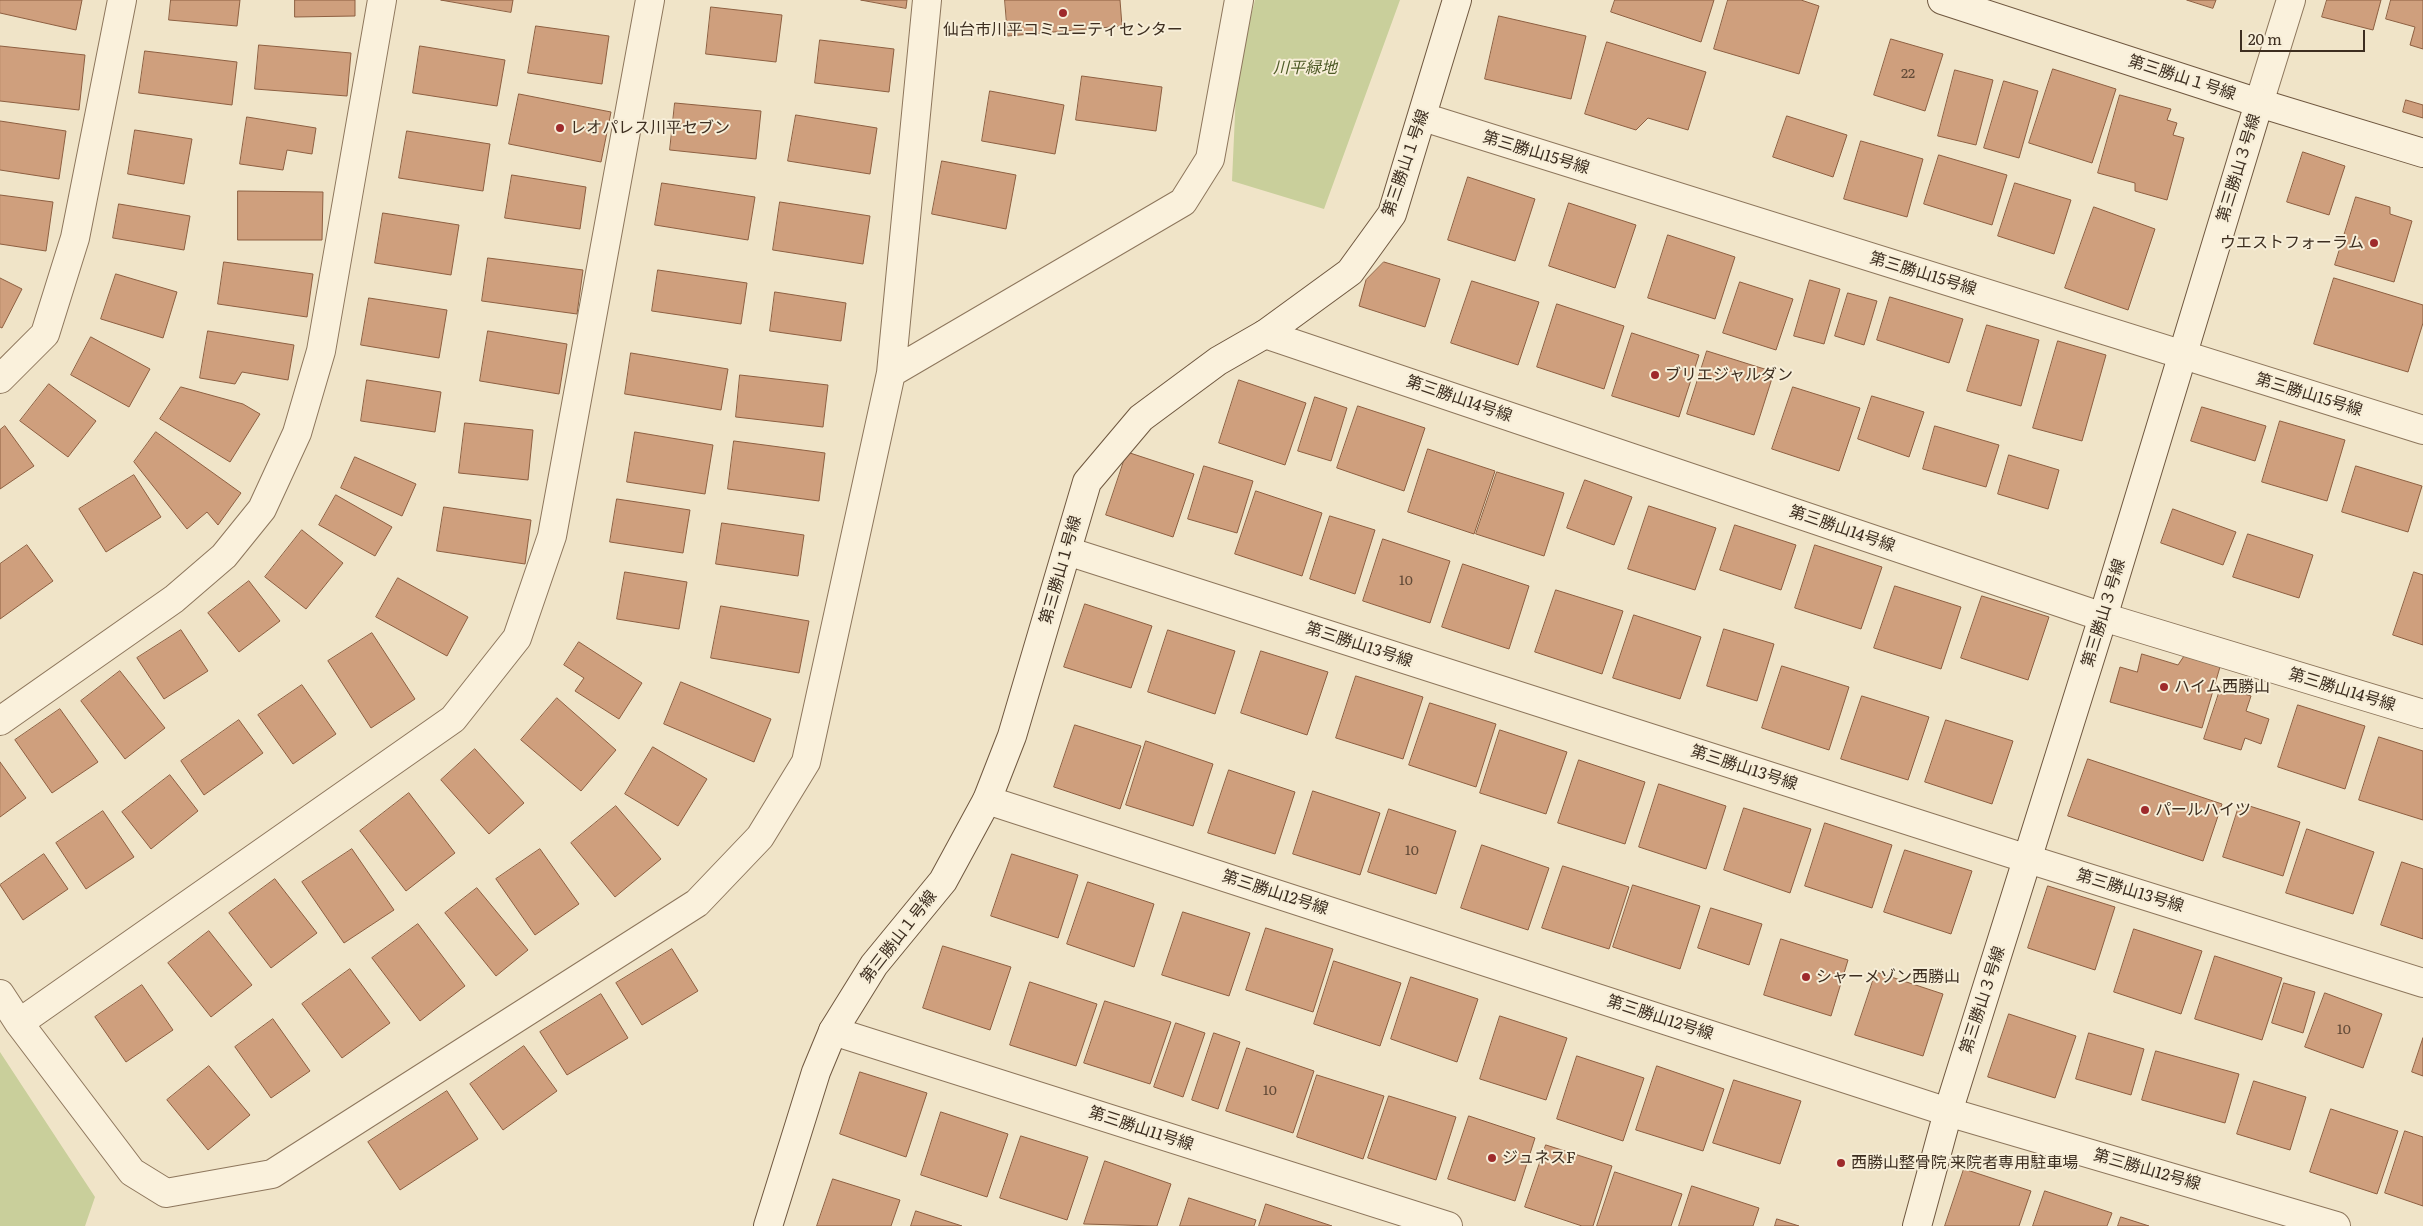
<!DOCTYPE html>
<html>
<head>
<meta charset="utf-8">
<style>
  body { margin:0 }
  #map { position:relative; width:2423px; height:1226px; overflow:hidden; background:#f0e4c8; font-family:Literata,serif }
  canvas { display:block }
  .scale { position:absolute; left:2240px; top:30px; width:125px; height:22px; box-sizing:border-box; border:2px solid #3d2e20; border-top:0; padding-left:6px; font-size:15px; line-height:18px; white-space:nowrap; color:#3d2e20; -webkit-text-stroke:4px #f7eed8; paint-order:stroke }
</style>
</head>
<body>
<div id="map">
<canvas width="2423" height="1226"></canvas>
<div class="scale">20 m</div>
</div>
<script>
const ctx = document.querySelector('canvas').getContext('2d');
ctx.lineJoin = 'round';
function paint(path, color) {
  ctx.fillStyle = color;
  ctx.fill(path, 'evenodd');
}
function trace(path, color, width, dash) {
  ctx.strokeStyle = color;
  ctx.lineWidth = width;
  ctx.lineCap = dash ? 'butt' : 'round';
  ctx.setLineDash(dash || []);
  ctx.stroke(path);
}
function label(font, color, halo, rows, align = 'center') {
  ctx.font = font + ' Literata,"Noto Sans JP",serif';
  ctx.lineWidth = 4;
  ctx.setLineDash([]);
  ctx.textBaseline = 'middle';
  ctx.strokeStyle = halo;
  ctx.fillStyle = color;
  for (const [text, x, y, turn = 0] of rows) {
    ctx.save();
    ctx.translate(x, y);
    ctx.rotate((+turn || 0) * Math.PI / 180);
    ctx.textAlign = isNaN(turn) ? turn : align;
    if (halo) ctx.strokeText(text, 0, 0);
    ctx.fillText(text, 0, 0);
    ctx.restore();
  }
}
const green = new Path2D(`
  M 1255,0 L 1400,0 L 1324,209 L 1232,181 L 1237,70 Z
  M 0,1052 L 95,1197 L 85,1226 L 0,1226 Z`);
const building = new Path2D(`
  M 0,0 L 82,0 L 76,30 L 0,13 Z
  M 171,0 L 240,0 L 237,26 L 169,20 Z
  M 295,0 L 355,0 L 355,16 L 295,17 Z
  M 441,0 L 513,0 L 511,12 Z
  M 861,0 L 907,0 L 906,8 Z
  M 1005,0 L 1120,0 L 1122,26 L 1008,36 Z
  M 1615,0 L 1714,0 L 1701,42 L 1611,12 Z
  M 1728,0 L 1801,0 L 1819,6 L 1799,74 L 1714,49 Z
  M 2187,0 L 2216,0 L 2213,8 Z
  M 2327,0 L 2381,0 L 2373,30 L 2322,17 Z
  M 2391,0 L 2423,0 L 2423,49 L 2410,45 L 2415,27 L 2386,19 Z
  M 711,7 L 782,15 L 776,62 L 706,54 Z
  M 1499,16 L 1586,36 L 1571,99 L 1485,79 Z
  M 536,26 L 609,36 L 602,84 L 528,73 Z
  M 1891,39 L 1943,54 L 1925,111 L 1874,95 Z
  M 820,40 L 894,49 L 889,92 L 815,83 Z
  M 1607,42 L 1706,72 L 1688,130 L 1648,118 L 1636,130 L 1585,114 Z
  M 259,45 L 351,53 L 347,96 L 255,89 Z
  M 0,46 L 85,55 L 79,110 L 0,101 Z
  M 420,46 L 505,60 L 497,106 L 413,93 Z
  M 145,51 L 237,62 L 232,105 L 139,93 Z
  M 2053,69 L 2116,89 L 2092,163 L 2029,143 Z
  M 1955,70 L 1993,80 L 1976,145 L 1938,136 Z
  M 1082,76 L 1162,87 L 1156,131 L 1076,120 Z
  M 2004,81 L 2038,91 L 2019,158 L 1984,148 Z
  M 990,91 L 1064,105 L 1055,154 L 982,141 Z
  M 519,94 L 611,112 L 601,162 L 509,144 Z
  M 2120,95 L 2171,109 L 2167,120 L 2177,123 L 2173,135 L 2184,138 L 2167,200 L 2135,191 L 2135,183 L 2098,173 Z
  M 2406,100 L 2423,105 L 2423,118 L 2403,112 Z
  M 675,103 L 761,111 L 756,159 L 670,150 Z
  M 796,115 L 877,128 L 870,174 L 788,161 Z
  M 1787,116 L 1847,135 L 1833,177 L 1773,157 Z
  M 247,117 L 316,128 L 312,154 L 287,150 L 283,170 L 240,164 Z
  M 0,121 L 66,131 L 59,179 L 0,170 Z
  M 135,130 L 192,139 L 184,184 L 128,174 Z
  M 407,131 L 490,144 L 483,191 L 399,178 Z
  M 1861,141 L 1923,159 L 1907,217 L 1844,199 Z
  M 2303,152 L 2345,166 L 2329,215 L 2287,202 Z
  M 1939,155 L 2007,175 L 1992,225 L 1924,204 Z
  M 942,161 L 1016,175 L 1006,229 L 932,214 Z
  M 512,175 L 586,187 L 580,229 L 505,218 Z
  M 1468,177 L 1535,199 L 1515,261 L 1448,240 Z
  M 662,183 L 755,197 L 748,240 L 655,225 Z
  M 2015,183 L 2071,200 L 2054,254 L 1998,236 Z
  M 238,191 L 323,192 L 322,240 L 238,240 Z
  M 0,195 L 53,202 L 46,251 L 0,244 Z
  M 2356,197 L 2390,207 L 2390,214 L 2412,221 L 2394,282 L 2335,265 Z
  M 780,202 L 870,216 L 863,264 L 773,250 Z
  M 1569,203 L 1636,225 L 1615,288 L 1549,266 Z
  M 119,204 L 190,216 L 184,250 L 113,238 Z
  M 2094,207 L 2155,229 L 2128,310 L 2065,288 Z
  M 383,213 L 459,225 L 451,275 L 375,263 Z
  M 1668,235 L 1735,257 L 1715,319 L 1648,298 Z
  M 488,258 L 583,270 L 577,314 L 482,301 Z
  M 224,262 L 313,274 L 307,317 L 218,304 Z
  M 1384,262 L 1440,279 L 1425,327 L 1359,306 L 1366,280 Z
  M 658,270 L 747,283 L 741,324 L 652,311 Z
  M 116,274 L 177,292 L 163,338 L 101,319 Z
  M 0,278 L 22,289 L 2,328 L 0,327 Z
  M 2334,278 L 2423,305 L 2423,323 L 2408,372 L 2314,344 Z
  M 1810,280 L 1840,289 L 1824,344 L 1794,336 Z
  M 1472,281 L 1539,302 L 1518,365 L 1451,343 Z
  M 1740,282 L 1793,299 L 1776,350 L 1723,333 Z
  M 775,292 L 846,303 L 841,341 L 770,331 Z
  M 1848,293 L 1877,301 L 1864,345 L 1835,336 Z
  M 1890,297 L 1963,319 L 1949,363 L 1877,340 Z
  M 369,298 L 447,310 L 439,358 L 361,345 Z
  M 1557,304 L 1624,326 L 1604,389 L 1537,367 Z
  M 1987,325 L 2039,340 L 2021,406 L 1967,391 Z
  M 208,331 L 294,345 L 288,380 L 242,372 L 235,384 L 200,378 Z
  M 488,331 L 567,344 L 559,394 L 480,381 Z
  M 1632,333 L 1699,355 L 1679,417 L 1612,396 Z
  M 91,337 L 150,369 L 129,407 L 71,375 Z
  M 2058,341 L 2106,355 L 2082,441 L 2033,428 Z
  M 1707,351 L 1774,372 L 1754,435 L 1687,414 Z
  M 631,353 L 728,369 L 721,410 L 625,394 Z
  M 740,375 L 828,385 L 823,427 L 736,417 Z
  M 367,380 L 441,392 L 435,432 L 361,421 Z
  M 1239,380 L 1306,403 L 1285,465 L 1219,443 Z
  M 49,384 L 96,421 L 68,457 L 20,421 Z
  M 181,387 L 243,404 L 260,414 L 230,462 L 160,419 Z
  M 1793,387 L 1860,408 L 1839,471 L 1772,449 Z
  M 1872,396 L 1924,412 L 1909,457 L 1858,439 Z
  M 1315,397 L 1347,408 L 1331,461 L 1298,451 Z
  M 1358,406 L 1425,428 L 1404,491 L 1337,468 Z
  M 2202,407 L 2266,426 L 2255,461 L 2191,441 Z
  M 2280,421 L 2345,440 L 2327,501 L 2262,482 Z
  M 465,423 L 533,430 L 528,480 L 459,473 Z
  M 5,426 L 34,466 L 0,489 L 0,430 Z
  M 1935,426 L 1999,445 L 1986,487 L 1923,469 Z
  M 156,432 L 241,493 L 218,525 L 207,512 L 187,529 L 134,462 Z
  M 635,432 L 713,445 L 705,494 L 627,482 Z
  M 734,441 L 825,453 L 819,501 L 728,489 Z
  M 1428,449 L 1495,471 L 1474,534 L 1408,512 Z
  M 1127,452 L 1194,474 L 1173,537 L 1106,515 Z
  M 2009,455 L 2059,470 L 2048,509 L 1998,494 Z
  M 355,457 L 416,484 L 402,516 L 341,488 Z
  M 1204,466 L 1253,481 L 1237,533 L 1188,519 Z
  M 2356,466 L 2422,486 L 2408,532 L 2342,512 Z
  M 1497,472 L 1564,493 L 1544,556 L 1476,534 Z
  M 134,475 L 161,517 L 106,552 L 79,509 Z
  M 1585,480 L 1632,497 L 1614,545 L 1567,528 Z
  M 1256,491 L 1322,513 L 1302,576 L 1235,554 Z
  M 336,495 L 392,527 L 375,556 L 319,525 Z
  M 617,499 L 690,510 L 683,553 L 610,542 Z
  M 1649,506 L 1716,528 L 1695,590 L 1628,569 Z
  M 444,507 L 531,520 L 525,564 L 437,551 Z
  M 2173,509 L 2236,532 L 2223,565 L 2161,543 Z
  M 1330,516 L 1375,530 L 1355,594 L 1310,579 Z
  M 722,523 L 804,535 L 798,576 L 716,564 Z
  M 1735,525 L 1796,545 L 1781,590 L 1720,570 Z
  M 302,530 L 343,563 L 306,609 L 265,577 Z
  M 2248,534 L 2313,555 L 2299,598 L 2233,577 Z
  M 1383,539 L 1450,561 L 1430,623 L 1363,601 Z
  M 27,545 L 53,581 L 0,619 L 0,564 Z
  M 1815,545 L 1882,567 L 1861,629 L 1795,608 Z
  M 1463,564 L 1529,586 L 1509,649 L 1442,627 Z
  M 625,572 L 687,582 L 679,629 L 617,619 Z
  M 2414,572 L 2423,575 L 2423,645 L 2393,635 Z
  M 398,578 L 468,617 L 447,656 L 376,617 Z
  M 249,581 L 280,621 L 239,652 L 208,613 Z
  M 1895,586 L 1961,607 L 1941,669 L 1874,648 Z
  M 1556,590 L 1623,611 L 1602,674 L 1535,652 Z
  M 1982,596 L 2049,617 L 2028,680 L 1961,658 Z
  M 1085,604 L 1152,626 L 1131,688 L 1064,667 Z
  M 721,606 L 809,621 L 799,673 L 711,658 Z
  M 1634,615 L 1701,637 L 1680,699 L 1613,678 Z
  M 1724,629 L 1774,644 L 1757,701 L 1707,686 Z
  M 181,630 L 208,671 L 164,699 L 137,658 Z
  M 1168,630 L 1235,651 L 1215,714 L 1148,692 Z
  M 372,633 L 415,699 L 371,728 L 328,661 Z
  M 579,642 L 642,683 L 619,719 L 575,691 L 584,678 L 564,665 Z
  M 1261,651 L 1328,672 L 1307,735 L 1241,713 Z
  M 2142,654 L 2178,665 L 2184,656 L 2220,667 L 2202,728 L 2110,702 L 2120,667 L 2137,672 Z
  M 1782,666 L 1849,687 L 1829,750 L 1762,728 Z
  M 120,671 L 165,728 L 125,759 L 81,701 Z
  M 1356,676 L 1423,697 L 1403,759 L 1336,738 Z
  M 681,682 L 771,719 L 754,762 L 664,724 Z
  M 302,685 L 336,734 L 293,764 L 258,715 Z
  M 2221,687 L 2251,696 L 2246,711 L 2269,719 L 2261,744 L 2245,738 L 2241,750 L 2204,739 Z
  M 1862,696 L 1929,717 L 1908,780 L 1841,759 Z
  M 557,698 L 616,750 L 581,791 L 521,740 Z
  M 1430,703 L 1496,724 L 1476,787 L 1409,765 Z
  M 2298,705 L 2365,726 L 2345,789 L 2278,767 Z
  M 60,709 L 98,762 L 52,793 L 15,740 Z
  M 239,720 L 263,753 L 204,795 L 181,761 Z
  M 1946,720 L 2013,741 L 1992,804 L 1925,782 Z
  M 1075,725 L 1141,746 L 1120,809 L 1054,787 Z
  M 1500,730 L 1567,752 L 1546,814 L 1480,793 Z
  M 2379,737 L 2423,751 L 2423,820 L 2359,800 Z
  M 1146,741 L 1213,764 L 1193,826 L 1126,805 Z
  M 653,747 L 707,779 L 678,826 L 625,794 Z
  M 475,749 L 524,803 L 489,834 L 441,780 Z
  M 2088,759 L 2222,804 L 2203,861 L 2068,816 Z
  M 1579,760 L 1645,782 L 1625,844 L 1558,823 Z
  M 0,762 L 26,798 L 0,817 Z
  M 1229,770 L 1295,792 L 1275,854 L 1208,833 Z
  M 170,775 L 198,811 L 151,849 L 122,812 Z
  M 1659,784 L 1726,806 L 1706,869 L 1639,847 Z
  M 1313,791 L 1380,813 L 1360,875 L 1293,854 Z
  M 409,793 L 455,853 L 406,891 L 360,831 Z
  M 2240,803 L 2300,822 L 2283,876 L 2223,857 Z
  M 616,806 L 661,859 L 615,897 L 571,843 Z
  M 1744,808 L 1811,829 L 1790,893 L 1724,870 Z
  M 1389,809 L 1456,831 L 1436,894 L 1368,872 Z
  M 103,811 L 134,857 L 86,889 L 56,843 Z
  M 1825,823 L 1892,845 L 1872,908 L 1805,886 Z
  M 2307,829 L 2374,852 L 2353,914 L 2286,893 Z
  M 1482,845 L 1549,868 L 1528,930 L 1461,908 Z
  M 352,849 L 394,910 L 344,943 L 302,882 Z
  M 540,849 L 579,904 L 535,935 L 496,879 Z
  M 1905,850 L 1972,871 L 1951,934 L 1884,912 Z
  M 44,854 L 68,889 L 23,920 L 0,885 Z
  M 1012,854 L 1078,875 L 1058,938 L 991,916 Z
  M 2402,862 L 2423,869 L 2423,939 L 2381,925 Z
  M 1563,866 L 1629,887 L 1609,949 L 1542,928 Z
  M 275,879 L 317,933 L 271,968 L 229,913 Z
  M 1088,882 L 1154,904 L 1134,967 L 1067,944 Z
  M 1633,885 L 1700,906 L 1680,969 L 1613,947 Z
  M 2048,886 L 2115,907 L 2095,970 L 2028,948 Z
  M 477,888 L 528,950 L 496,976 L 445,913 Z
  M 1711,908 L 1762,924 L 1749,965 L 1698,948 Z
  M 1183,912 L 1250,933 L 1229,996 L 1162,975 Z
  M 418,924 L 465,986 L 420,1021 L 372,958 Z
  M 1266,928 L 1333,949 L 1313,1012 L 1246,990 Z
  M 2134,929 L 2202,951 L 2181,1014 L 2114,992 Z
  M 209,931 L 252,985 L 211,1017 L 168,963 Z
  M 1781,939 L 1848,960 L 1831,1016 L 1764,995 Z
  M 943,946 L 1011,967 L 990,1030 L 923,1008 Z
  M 672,949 L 698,991 L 642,1025 L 616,983 Z
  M 2215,956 L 2282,978 L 2262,1040 L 2195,1019 Z
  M 1334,961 L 1401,983 L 1380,1046 L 1314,1024 Z
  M 350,969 L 390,1023 L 342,1058 L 302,1004 Z
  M 1876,972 L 1943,994 L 1923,1056 L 1855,1035 Z
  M 1411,977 L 1478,999 L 1457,1062 L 1391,1039 Z
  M 1030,982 L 1097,1004 L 1076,1066 L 1010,1045 Z
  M 2284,983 L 2315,992 L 2303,1033 L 2272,1023 Z
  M 142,985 L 173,1030 L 126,1062 L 95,1017 Z
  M 2325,993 L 2382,1014 L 2363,1068 L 2305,1047 Z
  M 601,994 L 628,1038 L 567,1075 L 540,1032 Z
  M 1105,1001 L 1171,1022 L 1150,1084 L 1084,1063 Z
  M 2009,1014 L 2076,1036 L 2055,1098 L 1988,1077 Z
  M 1500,1016 L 1567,1038 L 1546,1100 L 1480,1079 Z
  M 273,1019 L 310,1071 L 271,1098 L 235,1047 Z
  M 1176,1023 L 1205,1033 L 1183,1097 L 1154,1087 Z
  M 1214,1033 L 1240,1042 L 1218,1109 L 1192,1100 Z
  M 2089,1033 L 2144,1049 L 2131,1095 L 2076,1079 Z
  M 2423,1038 L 2423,1076 L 2412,1072 Z
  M 524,1046 L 557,1091 L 503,1130 L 470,1084 Z
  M 1247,1048 L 1314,1071 L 1293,1133 L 1226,1111 Z
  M 2156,1051 L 2239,1074 L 2225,1123 L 2142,1100 Z
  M 1577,1056 L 1644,1078 L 1623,1141 L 1557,1119 Z
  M 209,1066 L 250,1115 L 208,1150 L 167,1100 Z
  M 1657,1066 L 1724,1089 L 1703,1151 L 1636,1130 Z
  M 860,1072 L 927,1093 L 906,1157 L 840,1134 Z
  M 1317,1075 L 1384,1096 L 1363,1159 L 1297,1137 Z
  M 1734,1080 L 1801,1101 L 1780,1164 L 1713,1143 Z
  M 2254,1081 L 2306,1097 L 2290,1150 L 2237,1134 Z
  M 447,1091 L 478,1139 L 400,1190 L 368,1142 Z
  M 1389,1096 L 1456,1117 L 1436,1180 L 1368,1158 Z
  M 2331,1109 L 2398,1131 L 2377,1194 L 2310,1172 Z
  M 941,1112 L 1008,1134 L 987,1197 L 921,1175 Z
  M 1469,1116 L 1535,1138 L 1515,1201 L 1448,1179 Z
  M 2405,1131 L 2423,1137 L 2423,1206 L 2385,1193 Z
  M 1021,1136 L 1088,1157 L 1067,1220 L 1000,1198 Z
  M 1546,1145 L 1612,1166 L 1593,1226 L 1582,1226 L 1525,1207 Z
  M 1105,1161 L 1171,1184 L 1157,1226 L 1084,1224 Z
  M 1964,1169 L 2031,1191 L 2019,1226 L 1945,1226 Z
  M 1615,1172 L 1682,1194 L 1671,1226 L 1597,1226 Z
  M 833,1179 L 900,1200 L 891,1226 L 817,1226 Z
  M 1692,1186 L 1759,1208 L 1753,1226 L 1679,1226 Z
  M 2045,1191 L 2112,1213 L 2107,1226 L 2033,1226 Z
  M 1189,1198 L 1256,1220 L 1254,1226 L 1180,1226 Z
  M 1266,1204 L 1332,1226 L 1259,1226 Z
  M 916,1211 L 962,1226 L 911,1226 Z
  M 2121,1217 L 2149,1226 L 2118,1226 Z
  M 1777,1219 L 1799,1226 L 1775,1226 Z`);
const street = new Path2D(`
  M 2259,103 L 2291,0
  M 1423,117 L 2423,430
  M 1265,334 L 2103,617 L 2423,714
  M 891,373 L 927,0
  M 0,379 L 45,334 L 75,238 L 122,0
  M 1067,551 L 2028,859 L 2423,983
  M 0,721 L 174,599 L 224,556 L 262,509 L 297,433 L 321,351 L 382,0
  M 987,800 L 1948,1112 L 2336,1226
  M 0,994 L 19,1023 L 132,1172 L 166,1193 L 272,1174 L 697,903 L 760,837 L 806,762 L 891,373 L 1183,202 L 1210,159 L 1239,0
  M 19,1023 L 453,719 L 517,638 L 552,536 L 650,0
  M 833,1031 L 1448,1226`);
const secondary = new Path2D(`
  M 1942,0 L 2259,103 L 2423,153
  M 768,1226 L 816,1072 L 833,1031 L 874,965 L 943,881 L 987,800 L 1012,736 L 1087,482 L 1141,418 L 1218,361 L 1265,334 L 1350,272 L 1392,214 L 1457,0
  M 1917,1226 L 1948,1112 L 2103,617 L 2259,103`);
const markers = [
  [1063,13,5,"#9e2a2b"],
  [560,128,5,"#9e2a2b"],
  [2374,243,5,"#9e2a2b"],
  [1655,375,5,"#9e2a2b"],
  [2164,687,5,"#9e2a2b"],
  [2145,810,5,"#9e2a2b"],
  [1806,977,5,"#9e2a2b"],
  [1492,1158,5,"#9e2a2b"],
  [1841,1163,5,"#9e2a2b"]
];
const numberNames = [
  ["22",1908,74],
  ["10",1406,581],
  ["10",1412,851],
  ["10",2344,1030],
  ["10",1270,1091]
];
const poiNames = [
  ["仙台市川平コミュニティセンター",1063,30,"center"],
  ["レオパレス川平セブン",570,128],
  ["ウエストフォーラム",2364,243,"right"],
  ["ブリエジャルダン",1665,375],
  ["ハイム西勝山",2174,687],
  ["パールハイツ",2155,810],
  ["シャーメゾン西勝山",1816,977],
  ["ジュネスF",1502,1158],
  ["西勝山整骨院 来院者専用駐車場",1851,1163]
];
const parkNames = [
  ["川平緑地",1305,68]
];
const streetNames = [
  ["第三勝山１号線",2182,78,18],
  ["第三勝山15号線",1536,153,17],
  ["第三勝山１号線",1406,163,-71],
  ["第三勝山３号線",2239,168,-73],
  ["第三勝山15号線",1923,274,17],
  ["第三勝山15号線",2309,395,17],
  ["第三勝山14号線",1459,399,19],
  ["第三勝山14号線",1842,529,19],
  ["第三勝山１号線",1061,570,-74],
  ["第三勝山３号線",2104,613,-73],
  ["第三勝山13号線",1359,645,18],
  ["第三勝山14号線",2342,690,17],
  ["第三勝山13号線",1744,768,18],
  ["第三勝山13号線",2130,891,17],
  ["第三勝山12号線",1275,893,18],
  ["第三勝山１号線",899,937,-52],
  ["第三勝山３号線",1983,1000,-72],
  ["第三勝山12号線",1660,1018,18],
  ["第三勝山11号線",1141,1129,18],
  ["第三勝山12号線",2147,1170,16]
];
paint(green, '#c9cf9b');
paint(building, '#cf9f7d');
trace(building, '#8d5f41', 1);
trace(street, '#8d765c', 30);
trace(secondary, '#6f573f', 30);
trace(street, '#faf1dc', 28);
trace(secondary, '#faf1dc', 28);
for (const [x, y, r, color] of markers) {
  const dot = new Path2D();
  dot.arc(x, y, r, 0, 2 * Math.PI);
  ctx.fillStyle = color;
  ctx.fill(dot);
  trace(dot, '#f7eed8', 2);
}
label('14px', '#624a37', null, numberNames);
label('16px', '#3d2e20', '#f7eed8', poiNames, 'left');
label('italic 16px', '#4d5a26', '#f7eed8', parkNames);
label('16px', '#3d2e20', '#f7eed8', streetNames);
</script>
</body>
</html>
